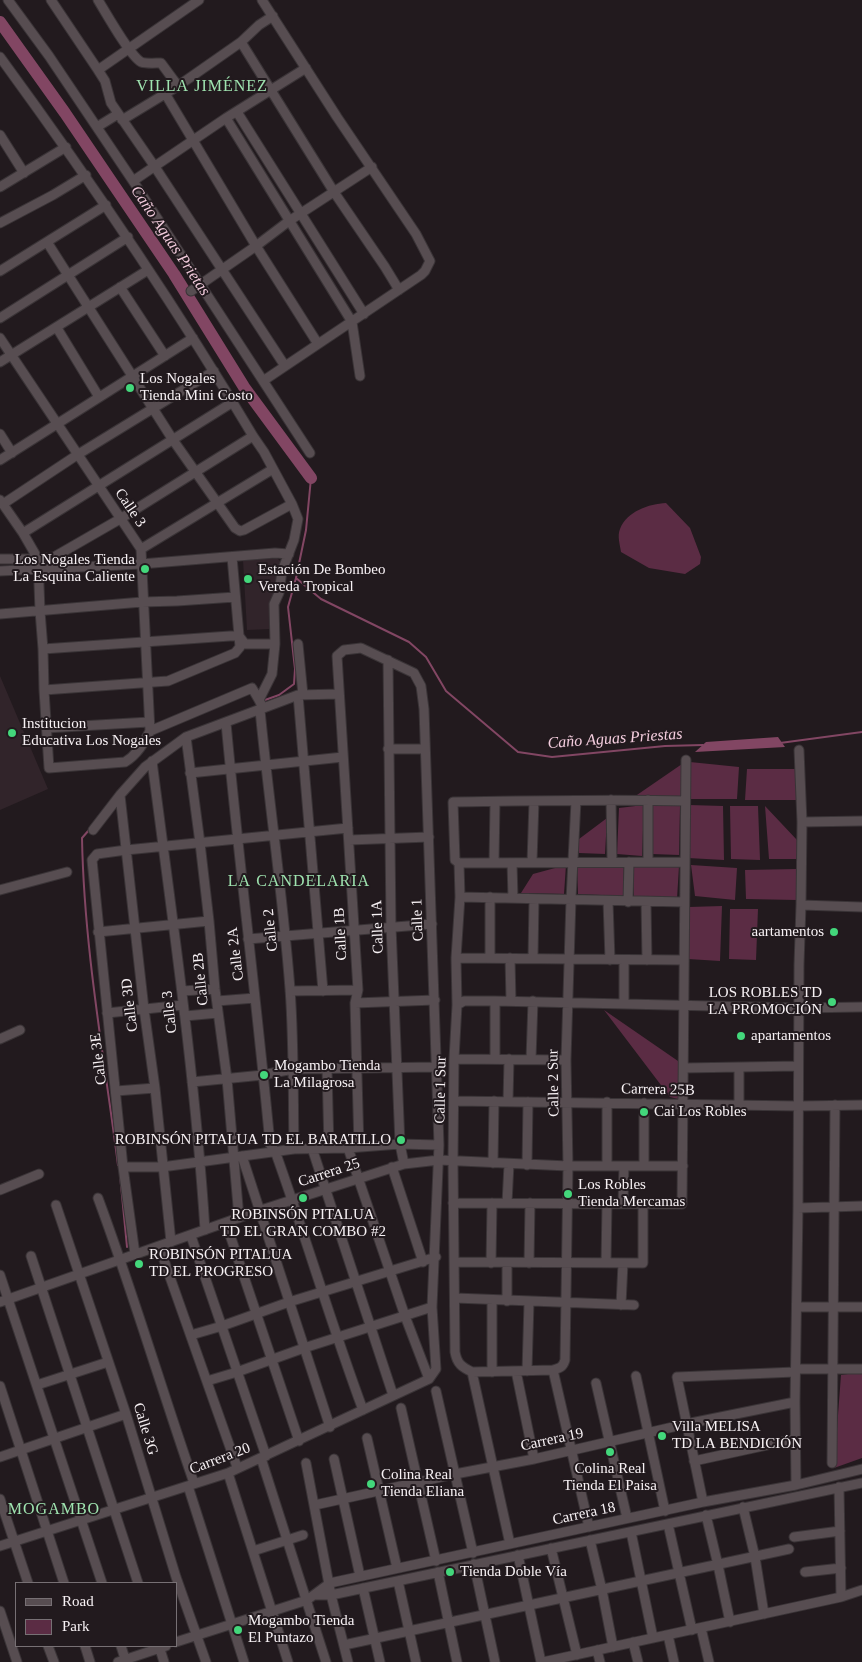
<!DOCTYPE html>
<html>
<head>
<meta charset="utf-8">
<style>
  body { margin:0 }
  #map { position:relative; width:862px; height:1662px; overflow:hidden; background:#221a1e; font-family:Georgia,serif }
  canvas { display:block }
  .legend { position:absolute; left:15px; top:1582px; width:162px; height:65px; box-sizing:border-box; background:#221a1e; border:1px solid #777074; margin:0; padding:6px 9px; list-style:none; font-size:15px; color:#f7f1f4 }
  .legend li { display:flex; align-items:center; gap:10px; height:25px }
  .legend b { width:25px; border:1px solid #777074 }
</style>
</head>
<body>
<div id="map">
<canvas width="862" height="1662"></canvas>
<ul class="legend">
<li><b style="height:6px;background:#574d51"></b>Road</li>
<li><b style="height:14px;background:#5b2c44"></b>Park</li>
</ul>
</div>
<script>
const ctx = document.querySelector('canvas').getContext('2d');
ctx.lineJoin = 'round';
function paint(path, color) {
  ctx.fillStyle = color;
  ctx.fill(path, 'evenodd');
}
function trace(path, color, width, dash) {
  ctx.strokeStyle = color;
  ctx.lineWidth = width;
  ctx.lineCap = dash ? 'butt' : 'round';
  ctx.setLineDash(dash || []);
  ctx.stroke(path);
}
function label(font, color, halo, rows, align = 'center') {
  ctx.font = font + ' Georgia,serif';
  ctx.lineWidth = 4;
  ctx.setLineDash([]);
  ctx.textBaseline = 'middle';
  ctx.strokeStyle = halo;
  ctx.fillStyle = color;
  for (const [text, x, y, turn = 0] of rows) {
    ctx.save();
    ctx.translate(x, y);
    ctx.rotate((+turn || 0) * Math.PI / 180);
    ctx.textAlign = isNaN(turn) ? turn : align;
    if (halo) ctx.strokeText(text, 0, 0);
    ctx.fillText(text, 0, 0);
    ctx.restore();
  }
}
const built = new Path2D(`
  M 277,558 L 281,562 L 273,598 L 270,629 L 247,630 L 243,560 Z
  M 0,676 L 48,789 L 0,810 Z`);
const green = new Path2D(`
  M 666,503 L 690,528 L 701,557 L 700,564 L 685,574 L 649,568 L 621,552 C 620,545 617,536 620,529 C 627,511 649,504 666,503 Z
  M 690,762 L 739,767 L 737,799 L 691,799 Z
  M 682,764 L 681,798 L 634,797 Z
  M 747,769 L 796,769 L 797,800 L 745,800 Z
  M 644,805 L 642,856 L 617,854 L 619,808 Z
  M 689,805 L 723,806 L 724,860 L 688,858 Z
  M 652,806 L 680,806 L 679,855 L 652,854 Z
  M 730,806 L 758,806 L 760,860 L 731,859 Z
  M 765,806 L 797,840 L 798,859 L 769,859 Z
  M 607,818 L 605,854 L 579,853 L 579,839 Z
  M 577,863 L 624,864 L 623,896 L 578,894 Z
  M 632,864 L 679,866 L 677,899 L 634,897 Z
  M 566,865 L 564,894 L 521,893 L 533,874 Z
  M 691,865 L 737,868 L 735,900 L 695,896 Z
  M 797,869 L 797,900 L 746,899 L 745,870 Z
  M 722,906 L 720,961 L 688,959 L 689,907 Z
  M 730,909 L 758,909 L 756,960 L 729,959 Z
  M 604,1010 L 678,1061 L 678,1099 L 670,1097 Z
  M 862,1372 L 862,1458 L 834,1468 L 841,1375 Z`);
const water = new Path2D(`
  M 778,737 L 785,747 L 695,752 L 706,742 Z`);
const stream = new Path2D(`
  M 311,478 L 306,530 L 296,578 L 321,599 L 409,642 L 426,657 L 446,691 L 518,752 L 552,757 L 665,746 L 703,745
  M 265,700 L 279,695 L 294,684 L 295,669 L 288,607 L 296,578
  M 780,743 L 862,732
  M 89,830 L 82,838 C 84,948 104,1056 118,1165
  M 120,1175 L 127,1247`);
const river = new Path2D(`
  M 0,22 L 65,113 L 174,274 L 244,387 L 311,478`);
const minor = new Path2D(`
  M 8,0 L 49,56 L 133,181 L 310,453
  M 51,0 L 98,70 L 105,81 L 111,103 L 155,167 L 285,366
  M 98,0 C 106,13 130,56 141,62 C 147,64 155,63 161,63 L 178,86
  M 262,0 L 337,117 L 416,234 L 430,261 L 425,271 L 421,275 L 263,381
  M 241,42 L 334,192 L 385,267 L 399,290
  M 0,57 C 90,180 175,305 253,436 L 264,452 L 292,504 L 298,519 L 294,540 L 282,571 L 279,593 L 274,604 L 275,644 L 272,674 L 259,700 L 262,706 L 260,710 C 269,803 283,896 290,989 C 294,1042 293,1096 294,1149
  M 98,70 L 199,0
  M 166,95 L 256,246 L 318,344
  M 237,112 L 364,314
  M 226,118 L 352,322 L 360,376
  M 122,120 L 178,86 L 241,42 L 259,25 L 273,16
  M 97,127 L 118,114
  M 0,135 L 24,173
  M 133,181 L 226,118 L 306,68
  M 0,187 L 66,147
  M 0,223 L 53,195 L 86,175
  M 47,242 L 173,440 L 235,528 L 240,531 L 244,530 L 292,504
  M 0,271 L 106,205
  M 120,287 L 165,356
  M 191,291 L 256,246 L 289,221 L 372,167
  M 0,318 L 128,237
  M 57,328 L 99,397
  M 0,338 L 141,549 L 150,731 C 144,743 137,755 125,762 L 49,768 L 44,690 L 43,649 L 40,611 L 38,559 L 23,533 L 0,500
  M 0,362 L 148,270
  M 0,434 L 12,453
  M 0,460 L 193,338
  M 3,504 L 77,455 L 214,371
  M 23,533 L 233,402
  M 141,549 L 273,469
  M 0,559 L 38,559 L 54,557 L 120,519 L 253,436
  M 0,571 L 141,564 L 275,553 L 289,554
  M 0,614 L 142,602 L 177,601 L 235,597
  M 298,644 L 303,695
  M 43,649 L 230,636 L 239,636 L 245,644 L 275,644
  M 388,660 L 391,926 L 400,1144 L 404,1164
  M 44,690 L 168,681 L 235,653 L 240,647 L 232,557
  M 298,695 L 323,991
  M 226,723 C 239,863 257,1004 270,1144 L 275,1151 C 306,1237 331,1324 363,1410
  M 46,728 L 149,722
  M 150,731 L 252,688 L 259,700
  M 186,737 L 200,843 L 209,921 L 215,989 L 227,1079 L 239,1218
  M 388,749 L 425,749
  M 152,761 C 172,917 195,1073 205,1230
  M 190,773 L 343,757
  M 120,795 L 144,1009 L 155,1088 L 171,1242
  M 611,800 L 612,862
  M 576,801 L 571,899 L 566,1060 L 568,1166 L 565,1360 C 563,1367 560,1368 553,1370 L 472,1372 C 462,1367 457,1364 455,1352 L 453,1161 L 454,1059 L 457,1005 L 456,958 L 460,897 L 459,863 L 455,860 L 453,802 C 530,801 608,799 685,801
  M 802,822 L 862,821
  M 93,830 L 120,795 L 145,767 L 186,737 L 298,695 L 339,694
  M 349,840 L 429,837
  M 532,862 L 534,801
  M 648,862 L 648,800
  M 459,863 L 685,862
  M 494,863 L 495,802
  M 512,863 L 513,898
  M 0,890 L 67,872
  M 460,897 L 684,902
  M 490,897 L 490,958
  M 608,901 L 610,960
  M 628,902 L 629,862
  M 646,902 L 647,960
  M 801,905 L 862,907
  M 98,932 L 209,921
  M 248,939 L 432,924
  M 456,958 L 683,960
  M 510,958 L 511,1001
  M 533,958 L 534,899
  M 182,991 L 215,989
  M 290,991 L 358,990
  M 217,1001 L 255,998
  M 355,1003 L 435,1000
  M 624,1003 L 624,960
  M 457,1005 L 464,1001 L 495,1001 L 799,1008 L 862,1007
  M 107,1013 L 183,1005
  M 185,1016 L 218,1013
  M 0,1039 L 20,1030
  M 454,1059 L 566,1060
  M 495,1059 L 495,1001
  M 531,1059 L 533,1001
  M 684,1068 L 798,1066
  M 327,1069 L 329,1148
  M 192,1082 L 263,1075 L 293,1069 L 437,1067
  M 116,1091 L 155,1088
  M 454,1101 L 799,1106 L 862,1105
  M 508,1102 L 509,1059
  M 739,1105 L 739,1068
  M 312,1148 L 393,1395
  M 348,1148 L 405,1316 L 429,1379
  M 242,1156 L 330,1427
  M 493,1163 L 494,1101
  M 527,1165 L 528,1102
  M 607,1166 L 607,1102
  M 644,1166 L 644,1103
  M 123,1167 L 162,1167 L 294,1149 L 348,1148 L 400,1144 L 439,1145
  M 392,1167 L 423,1262
  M 0,1190 L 39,1174
  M 98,1198 C 133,1292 161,1388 194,1483
  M 453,1203 L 682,1204 L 686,760
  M 507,1203 L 509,1164
  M 623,1203 L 624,1166
  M 56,1205 L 126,1414 L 176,1577 L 206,1662
  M 798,1208 L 862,1206
  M 226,1223 L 299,1441
  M 191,1236 L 266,1456
  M 159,1246 L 237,1467
  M 135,1254 L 123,1167 L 92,860 L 97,854 L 126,850 L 348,828
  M 31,1256 L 138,1583
  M 454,1262 L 643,1263 L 643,1203
  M 491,1263 L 492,1203
  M 529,1263 L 530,1203
  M 606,1263 L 607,1203
  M 0,1275 L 102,1583
  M 455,1298 L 634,1305
  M 507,1301 L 507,1263
  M 0,1302 L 258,1211 L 404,1164 L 439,1160 L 568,1166 L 683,1166
  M 621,1305 L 623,1263
  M 797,1307 L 862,1307
  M 191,1335 L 222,1326 L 289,1302 L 436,1257
  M 796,1369 L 862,1369
  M 553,1370 L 589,1527
  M 516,1371 L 534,1459
  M 527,1371 L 529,1302
  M 472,1372 L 510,1544
  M 492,1372 L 492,1300
  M 636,1376 L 665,1511
  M 207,1381 L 237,1372 L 304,1348 L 432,1307
  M 596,1383 L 627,1518
  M 37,1385 L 108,1362
  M 0,1386 L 64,1583
  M 436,1391 L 473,1553
  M 401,1408 L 436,1561
  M 367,1438 L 397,1568
  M 0,1457 L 126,1414
  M 261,1458 L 326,1662
  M 334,1459 L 360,1576
  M 694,1461 L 795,1439
  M 306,1463 L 331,1595 L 348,1662
  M 832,1463 L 835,1105
  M 228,1473 L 288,1662
  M 796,1485 L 795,1402 L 798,1208 L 799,965 L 801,905 L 802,822 L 799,750
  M 188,1486 L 244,1662
  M 839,1487 L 841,1597
  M 0,1499 L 28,1583
  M 703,1502 L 677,1377 L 795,1372
  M 315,1505 L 455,1474 L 534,1459 L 686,1424 L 795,1402
  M 743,1507 L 755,1557 L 764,1614
  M 706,1515 L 718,1565 L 730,1622
  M 668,1524 L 692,1630
  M 631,1532 L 653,1638
  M 794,1537 L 840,1531
  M 590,1540 L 602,1590 L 613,1647
  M 0,1546 L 228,1473 L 429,1379 L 436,1369 L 432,1307 L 439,1145 L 424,709 L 421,686 L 414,673 L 361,648 L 344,650 L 337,656 L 358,990 L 355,1003 L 359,1147
  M 551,1548 L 577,1655
  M 253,1551 L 303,1535
  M 518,1555 L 541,1662
  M 474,1564 L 495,1662
  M 438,1572 L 457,1662
  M 805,1572 L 841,1568
  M 398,1581 L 416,1662
  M 363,1588 L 380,1662
  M 316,1595 L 331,1595 L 862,1483
  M 0,1611 L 17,1662
  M 701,1628 L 709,1662
  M 668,1635 L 674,1662
  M 176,1642 L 307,1600 L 330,1583 L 703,1502 L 796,1485 L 862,1469
  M 633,1642 L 638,1662
  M 344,1645 L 789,1549
  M 48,1646 L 54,1662
  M 85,1646 L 90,1662
  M 121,1646 L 126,1662
  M 159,1646 L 164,1662
  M 597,1650 L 600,1662
  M 118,1662 L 166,1646
  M 543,1662 L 841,1597 L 862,1590`);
const markers = [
  [130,388,5,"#43d77b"],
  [145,569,5,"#43d77b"],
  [248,579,5,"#43d77b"],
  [12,733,5,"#43d77b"],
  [834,932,5,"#43d77b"],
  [832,1002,5,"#43d77b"],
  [741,1036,5,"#43d77b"],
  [264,1075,5,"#43d77b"],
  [644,1112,5,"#43d77b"],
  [401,1140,5,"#43d77b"],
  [568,1194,5,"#43d77b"],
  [303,1198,5,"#43d77b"],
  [139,1264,5,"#43d77b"],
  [662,1436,5,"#43d77b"],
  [610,1452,5,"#43d77b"],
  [371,1484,5,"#43d77b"],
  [450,1572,5,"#43d77b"],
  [238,1630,5,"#43d77b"]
];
const poiNames = [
  ["Los Nogales",140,379],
  ["Tienda Mini Costo",140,396],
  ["Los Nogales Tienda",135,560,"right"],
  ["La Esquina Caliente",135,577,"right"],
  ["Estación De Bombeo",258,570],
  ["Vereda Tropical",258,587],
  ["Institucion",22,724],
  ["Educativa Los Nogales",22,741],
  ["aartamentos",824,932,"right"],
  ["LOS ROBLES TD",822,993,"right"],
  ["LA PROMOCIÓN",822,1010,"right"],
  ["apartamentos",751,1036],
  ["Mogambo Tienda",274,1066],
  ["La Milagrosa",274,1083],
  ["Cai Los Robles",654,1112],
  ["ROBINSÓN PITALUA TD EL BARATILLO",391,1140,"right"],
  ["Los Robles",578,1185],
  ["Tienda Mercamas",578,1202],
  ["ROBINSÓN PITALUA",303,1215,"center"],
  ["TD EL GRAN COMBO #2",303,1232,"center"],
  ["ROBINSÓN PITALUA",149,1255],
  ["TD EL PROGRESO",149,1272],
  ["Villa MELISA",672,1427],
  ["TD LA BENDICIÓN",672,1444],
  ["Colina Real",610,1469,"center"],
  ["Tienda El Paisa",610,1486,"center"],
  ["Colina Real",381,1475],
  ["Tienda Eliana",381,1492],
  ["Tienda Doble Vía",460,1572],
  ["Mogambo Tienda",248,1621],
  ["El Puntazo",248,1638]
];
const streetNames = [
  ["Calle 3",130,508,56],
  ["Calle 1",418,920,-92],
  ["Calle 1A",378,927,-92],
  ["Calle 2",271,930,-96],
  ["Calle 1B",341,934,-93],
  ["Calle 2A",236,954,-97],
  ["Calle 2B",201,979,-96],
  ["Calle 3D",130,1005,-97],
  ["Calle 3",170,1012,-97],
  ["Calle 3E",99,1059,-97],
  ["Calle 2 Sur",554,1083,-91],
  ["Calle 1 Sur",441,1090,-89],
  ["Carrera 25B",658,1090,1],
  ["Carrera 25",329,1173,-18],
  ["Calle 3G",145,1429,73],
  ["Carrera 19",552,1440,-12],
  ["Carrera 20",220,1459,-21],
  ["Carrera 18",584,1514,-12]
];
const neighbourhoodNames = [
  ["VILLA JIMÉNEZ",202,87],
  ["LA CANDELARIA",299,882],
  ["MOGAMBO",54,1510]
];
const waterNames = [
  ["Caño Aguas Prietas",170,241,56],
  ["Caño Aguas Priestas",615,739,-4]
];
paint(built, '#31242a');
paint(green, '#5b2c44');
paint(water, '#824663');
trace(stream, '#824663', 2);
trace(river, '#824663', 12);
trace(minor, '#3a3437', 11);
trace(minor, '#574d51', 9);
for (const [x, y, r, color] of markers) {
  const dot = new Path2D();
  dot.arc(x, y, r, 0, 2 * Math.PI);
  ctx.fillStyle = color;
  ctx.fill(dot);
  trace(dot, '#221a1e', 2);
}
label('15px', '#f7f1f4', '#221a1e', poiNames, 'left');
label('15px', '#f7f1f4', '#221a1e', streetNames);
ctx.letterSpacing = '1px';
label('16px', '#9fe4b0', '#221a1e', neighbourhoodNames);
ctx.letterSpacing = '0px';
label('italic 16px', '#f4cdde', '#221a1e', waterNames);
</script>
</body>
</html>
